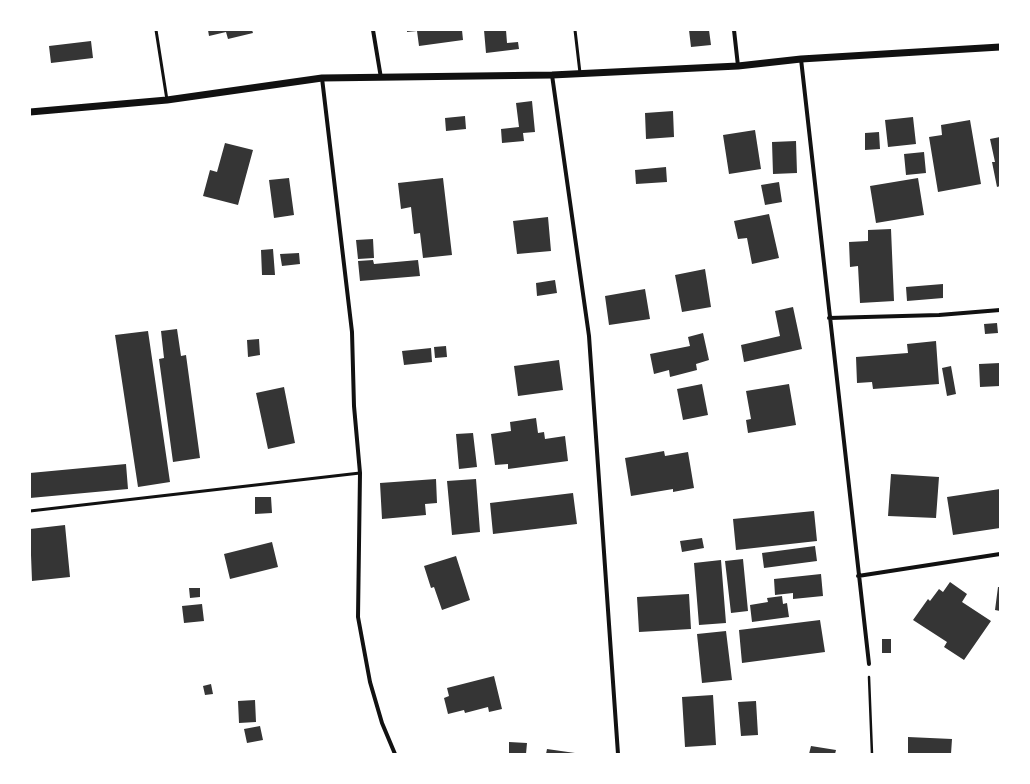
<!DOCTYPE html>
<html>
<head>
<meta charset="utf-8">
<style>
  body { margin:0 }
  #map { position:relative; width:1030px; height:784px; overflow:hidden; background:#fff; font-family:Overpass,sans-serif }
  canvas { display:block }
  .frame { position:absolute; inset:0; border:31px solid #fff; pointer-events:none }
</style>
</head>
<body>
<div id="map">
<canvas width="1030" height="784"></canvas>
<div class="frame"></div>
</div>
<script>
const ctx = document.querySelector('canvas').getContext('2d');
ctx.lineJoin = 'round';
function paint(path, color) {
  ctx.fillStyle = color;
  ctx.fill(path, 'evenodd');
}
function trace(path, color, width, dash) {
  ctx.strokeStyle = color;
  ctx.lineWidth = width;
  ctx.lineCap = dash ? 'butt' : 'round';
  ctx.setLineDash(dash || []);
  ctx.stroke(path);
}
const building = new Path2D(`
  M 208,30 L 252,30 L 253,33 L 228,39 L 226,32 L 209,36 Z
  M 407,30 L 462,30 L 463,40 L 419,46 L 417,31 L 407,32 Z
  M 484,30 L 506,30 L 507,43 L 518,42 L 519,49 L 486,53 Z
  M 689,30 L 709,30 L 711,45 L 691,47 Z
  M 91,41 L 93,58 L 51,63 L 49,46 Z
  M 532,101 L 535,132 L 523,133 L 524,141 L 502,143 L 501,129 L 519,127 L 516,103 Z
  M 673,111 L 674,137 L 646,139 L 645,113 Z
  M 465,116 L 466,129 L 446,131 L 445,118 Z
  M 913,117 L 916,144 L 888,147 L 885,120 Z
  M 970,120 L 981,184 L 938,192 L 929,137 L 942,135 L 941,125 Z
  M 755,130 L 761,169 L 729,174 L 723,135 Z
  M 879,132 L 880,149 L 865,150 L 865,133 Z
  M 1000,137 L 1000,186 L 997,187 L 992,162 L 995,162 L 990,139 Z
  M 796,141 L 797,173 L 773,174 L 772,142 Z
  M 225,143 L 253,150 L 238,205 L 203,196 L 210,170 L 217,172 Z
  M 924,152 L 926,173 L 906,175 L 904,154 Z
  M 666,167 L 667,182 L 636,184 L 635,170 Z
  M 289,178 L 294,215 L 274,218 L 269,180 Z
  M 443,178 L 452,255 L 423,258 L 420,233 L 414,234 L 411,207 L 401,209 L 398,183 Z
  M 918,178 L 924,215 L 876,223 L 870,186 Z
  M 779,182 L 782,202 L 765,205 L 761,185 Z
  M 769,214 L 779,258 L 752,264 L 747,238 L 738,239 L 734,221 Z
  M 548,217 L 551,251 L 517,254 L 513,221 Z
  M 891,229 L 894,301 L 860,303 L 858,266 L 850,267 L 849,242 L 868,241 L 868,230 Z
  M 373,239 L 374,258 L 358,259 L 356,240 Z
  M 273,249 L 275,275 L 262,275 L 261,250 Z
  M 299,253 L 300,264 L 282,266 L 280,254 Z
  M 373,260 L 374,264 L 418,260 L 420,276 L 360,281 L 358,261 Z
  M 705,269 L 711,307 L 682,312 L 675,275 Z
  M 555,280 L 557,293 L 537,296 L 536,283 Z
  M 943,284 L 943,298 L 907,301 L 906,287 Z
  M 645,289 L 650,319 L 609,325 L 605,296 Z
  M 793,307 L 802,349 L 744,362 L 741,345 L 780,336 L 775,311 Z
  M 997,323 L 998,333 L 985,334 L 984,324 Z
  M 177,329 L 181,356 L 186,355 L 200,458 L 173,462 L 159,359 L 164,358 L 161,331 Z
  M 148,331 L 170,482 L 138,487 L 115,335 Z
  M 703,333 L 709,360 L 696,364 L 697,370 L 670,377 L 669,370 L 654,374 L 650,354 L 690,346 L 688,337 Z
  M 259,339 L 260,355 L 248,357 L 247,340 Z
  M 936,341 L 939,384 L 873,389 L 872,382 L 857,383 L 856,357 L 908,353 L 907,344 Z
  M 446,346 L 447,357 L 435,358 L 434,347 Z
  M 431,348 L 432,362 L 404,365 L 402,351 Z
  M 559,360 L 563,390 L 518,396 L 514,366 Z
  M 1000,363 L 1000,386 L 980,387 L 979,364 Z
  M 951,366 L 956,394 L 947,396 L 942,368 Z
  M 702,384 L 708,415 L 683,420 L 677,389 Z
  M 789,384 L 796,425 L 748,433 L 746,420 L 751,419 L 746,391 Z
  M 284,387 L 295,443 L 268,449 L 256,393 Z
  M 536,418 L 538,433 L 544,432 L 545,439 L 565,436 L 568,461 L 508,469 L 508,464 L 495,465 L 491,434 L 511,431 L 510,422 Z
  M 473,433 L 477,467 L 459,469 L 456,434 Z
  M 664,451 L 665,456 L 688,452 L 694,488 L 673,492 L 673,489 L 631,496 L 625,458 Z
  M 126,464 L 128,489 L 30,498 L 30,473 Z
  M 891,474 L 939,477 L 936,518 L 888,516 Z
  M 436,479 L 437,503 L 425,504 L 426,515 L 382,519 L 380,483 Z
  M 476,479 L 480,532 L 452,535 L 447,481 Z
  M 1000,489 L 1000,528 L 953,535 L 947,497 Z
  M 573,493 L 577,524 L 493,534 L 490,503 Z
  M 255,497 L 271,497 L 272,513 L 255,514 Z
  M 814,511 L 817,541 L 736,550 L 733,519 Z
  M 65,525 L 70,577 L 32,581 L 30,529 Z
  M 702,538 L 704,548 L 682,552 L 680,541 Z
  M 272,542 L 278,567 L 230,579 L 224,554 Z
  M 815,546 L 817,561 L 764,568 L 762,553 Z
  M 456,556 L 470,600 L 442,610 L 434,587 L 431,588 L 424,566 Z
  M 743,559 L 748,611 L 731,613 L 725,561 Z
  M 721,560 L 726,623 L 699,625 L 694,563 Z
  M 821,574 L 823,596 L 793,599 L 793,593 L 775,595 L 774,579 Z
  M 950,582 L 967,594 L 962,602 L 991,621 L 964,660 L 944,647 L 947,642 L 913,620 L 928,599 L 930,601 L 939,589 L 943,592 Z
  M 998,587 L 1000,587 L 1000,611 L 995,610 Z
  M 189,588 L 200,588 L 200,597 L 190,598 Z
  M 689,594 L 691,629 L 639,632 L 637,597 Z
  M 782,596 L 783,604 L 787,603 L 789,617 L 752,622 L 750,605 L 768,602 L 767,598 Z
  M 202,604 L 204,621 L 184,623 L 182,606 Z
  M 820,620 L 825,652 L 742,663 L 739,630 Z
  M 726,631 L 732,680 L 702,683 L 697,634 Z
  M 882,639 L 891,639 L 891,653 L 882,653 Z
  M 494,676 L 502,709 L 489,712 L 488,707 L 465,713 L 464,710 L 448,714 L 444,698 L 449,696 L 447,688 Z
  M 211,684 L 213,694 L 205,695 L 203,686 Z
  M 713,695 L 716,745 L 685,747 L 682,697 Z
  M 255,700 L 256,722 L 239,723 L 238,701 Z
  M 756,701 L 758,735 L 741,736 L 738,702 Z
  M 260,726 L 263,740 L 247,743 L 244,729 Z
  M 908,737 L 952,739 L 951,754 L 908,754 Z
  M 509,742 L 527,743 L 526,754 L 509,754 Z
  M 811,746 L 836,750 L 835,754 L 809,754 Z
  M 547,749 L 575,753 L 575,754 L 546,754 Z`);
const path = new Path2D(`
  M 869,677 L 872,754`);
const service = new Path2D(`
  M 156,30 L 167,100
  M 575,30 L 580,73
  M 30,511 L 360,473`);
const minor = new Path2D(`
  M 373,30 L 381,78
  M 734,30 L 738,66
  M 801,59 L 869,664
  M 552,75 L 589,336 L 618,754
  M 322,78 L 352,332 L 354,406 L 360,473 L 358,617 L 370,682 L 382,723 L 395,754
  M 829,318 L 939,315 L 1000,310
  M 858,576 L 1000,554`);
const tertiary = new Path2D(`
  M 30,112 L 167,100 L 322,78 L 552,75 L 738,66 L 801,59 L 1000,47`);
paint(building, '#353535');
trace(path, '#111', 2.5);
trace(service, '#111', 3);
trace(minor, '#111', 4);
trace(tertiary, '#111', 7);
</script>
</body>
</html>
